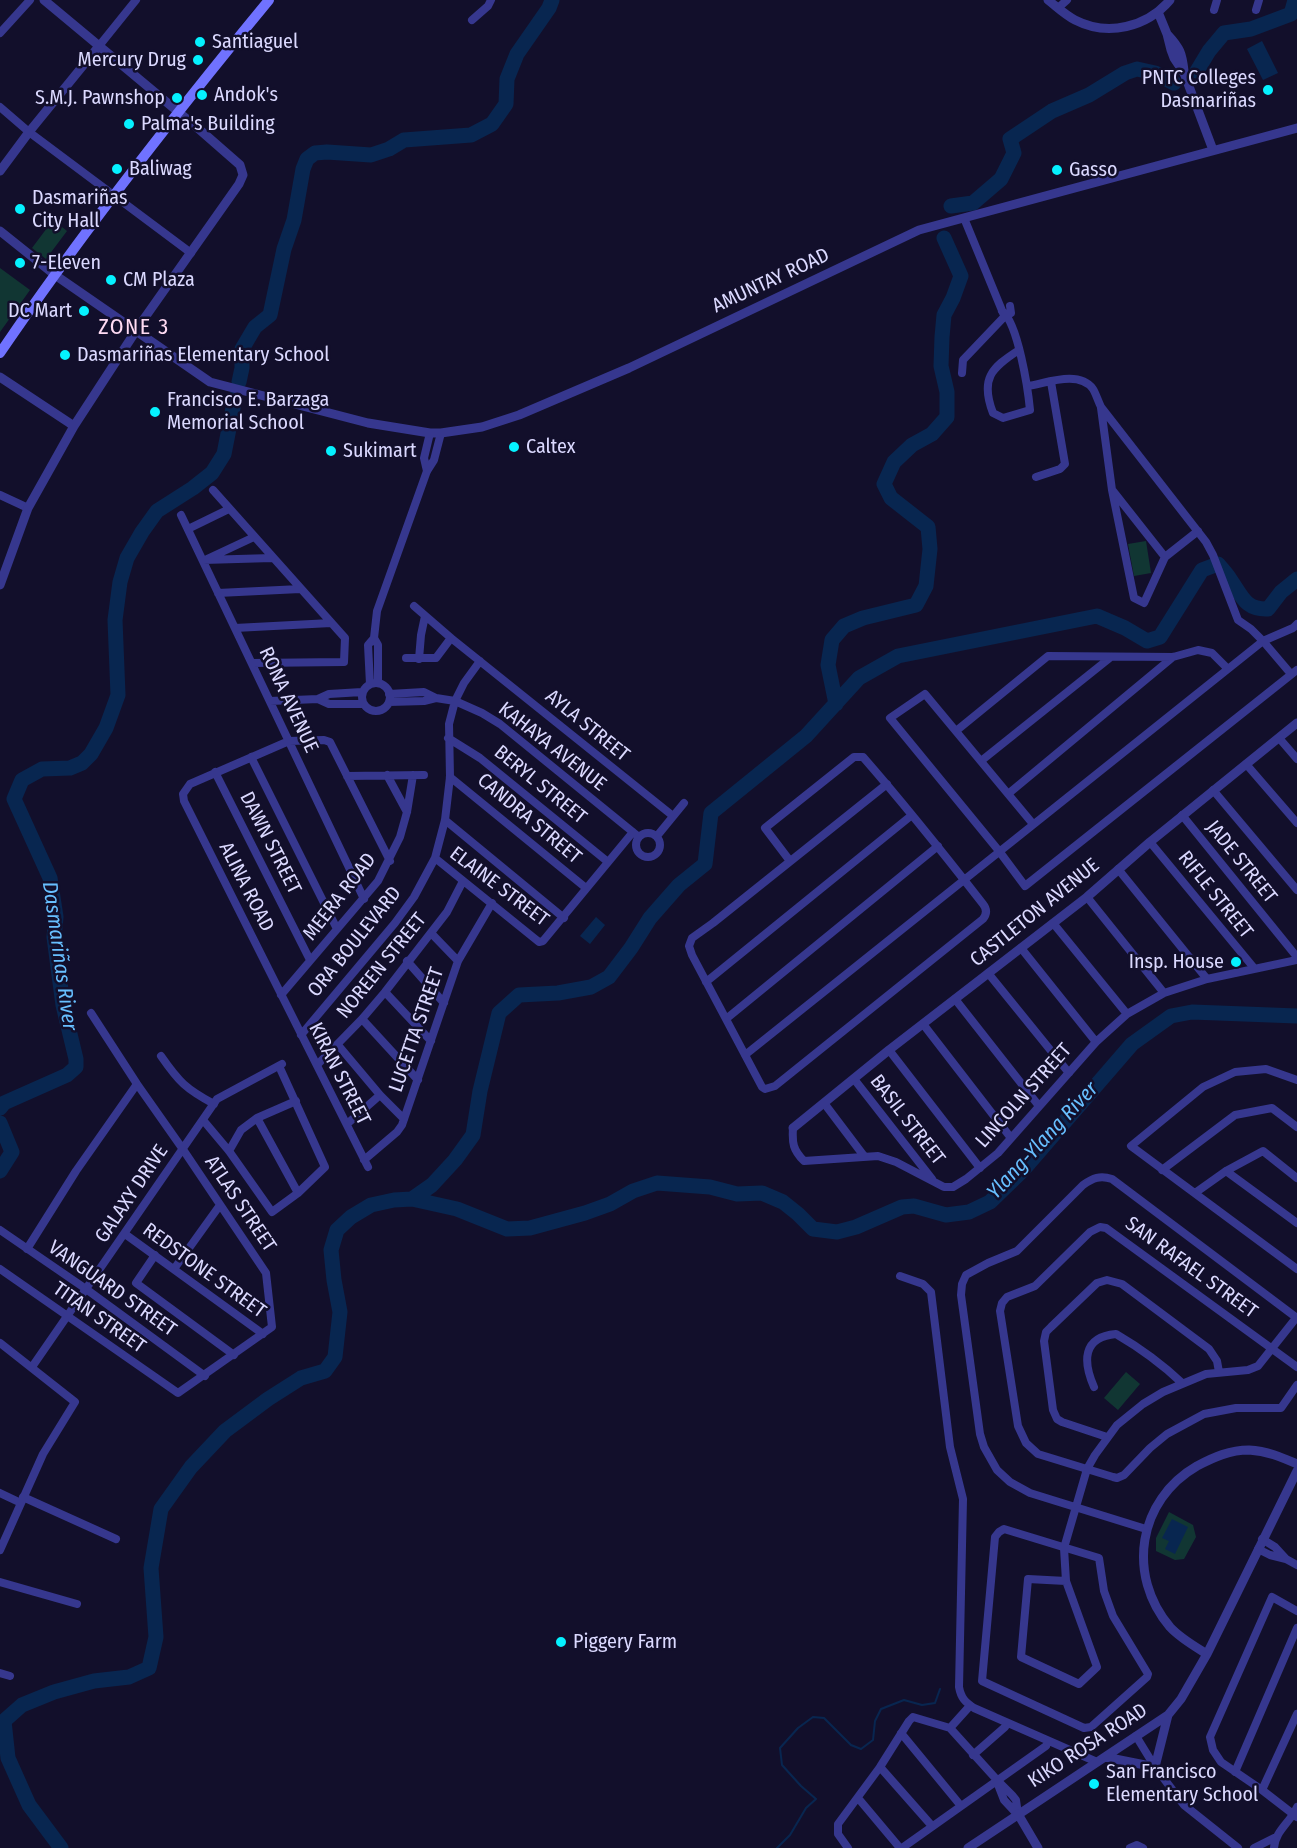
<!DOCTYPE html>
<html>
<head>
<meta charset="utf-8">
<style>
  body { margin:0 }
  canvas { display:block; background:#120f2b }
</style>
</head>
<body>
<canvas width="1297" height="1848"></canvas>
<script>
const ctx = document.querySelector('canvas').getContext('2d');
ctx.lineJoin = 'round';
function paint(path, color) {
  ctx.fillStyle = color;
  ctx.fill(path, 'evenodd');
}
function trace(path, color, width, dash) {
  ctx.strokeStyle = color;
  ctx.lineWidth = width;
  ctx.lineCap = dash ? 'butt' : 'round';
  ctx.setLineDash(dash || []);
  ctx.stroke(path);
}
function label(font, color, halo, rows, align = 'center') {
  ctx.font = font + ' "Fira Sans Condensed",sans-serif';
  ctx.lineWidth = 5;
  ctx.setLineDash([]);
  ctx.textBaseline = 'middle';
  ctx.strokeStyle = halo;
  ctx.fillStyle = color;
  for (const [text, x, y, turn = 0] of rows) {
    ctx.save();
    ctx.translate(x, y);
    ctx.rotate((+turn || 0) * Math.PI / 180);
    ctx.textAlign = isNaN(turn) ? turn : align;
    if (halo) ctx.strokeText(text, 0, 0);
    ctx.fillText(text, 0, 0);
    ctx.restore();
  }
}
const green = new Path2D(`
  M 53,220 L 67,231 L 46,259 L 32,248 Z
  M 0,268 L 30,290 L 0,332 Z
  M 1146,541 L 1151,573 L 1134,576 L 1128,544 Z
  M 1126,1372 L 1140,1384 L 1118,1410 L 1104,1398 Z
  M 1169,1512 L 1193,1525 L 1196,1537 L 1184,1559 L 1175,1560 L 1156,1551 L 1156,1538 Z`);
const water = new Path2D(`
  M 1262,41 L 1278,73 L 1263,80 L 1247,49 Z
  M 596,917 L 605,925 L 590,944 L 580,936 Z
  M 1172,1519 L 1188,1527 L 1175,1554 L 1165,1549 L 1169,1541 L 1162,1538 Z`);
const stream = new Path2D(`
  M 777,1848 L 790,1835 L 806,1808 L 816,1799 L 801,1786 L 782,1765 L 780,1748 L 798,1728 L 813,1717 L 824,1718 L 851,1745 L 861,1749 L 873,1740 L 875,1721 L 881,1709 L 904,1700 L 922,1705 L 935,1703 L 940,1689`);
const river = new Path2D(`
  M 1197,71 L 1209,51 L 1224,33 L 1251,29 L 1291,14 L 1295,0
  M 951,206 L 973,203 L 1001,179 L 1014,153 L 1010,139 L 1052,111 L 1089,95 L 1125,73 L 1137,69 L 1155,73 L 1174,83
  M 239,382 L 242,368 L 242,349 L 255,327 L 270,315 L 284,249 L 294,220 L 303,169 L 307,159 L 315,153 L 327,152 L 371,155 L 389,149 L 404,140 L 471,135 L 492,124 L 506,104 L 507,79 L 517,54 L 549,8 L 552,0
  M 836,704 L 828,665 L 832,640 L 844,626 L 863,618 L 916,605 L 926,586 L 930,549 L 928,527 L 891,498 L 884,484 L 894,462 L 912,445 L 932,434 L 947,417 L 947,392 L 941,366 L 942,337 L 944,315 L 953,298 L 961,276 L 944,238
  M 0,1108 L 4,1103 L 67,1075 L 76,1067 L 76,1059 L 63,1005 L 54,937 L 56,917 L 50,878 L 14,799 L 22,780 L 42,769 L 70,768 L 82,763 L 91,754 L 106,728 L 118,695 L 115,620 L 120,582 L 127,558 L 142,532 L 157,511 L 193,488 L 212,473 L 224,454 L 235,398
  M 0,1123 L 12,1152 L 0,1171
  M 412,1199 L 432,1185 L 455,1160 L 473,1135 L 480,1091 L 499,1013 L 519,995 L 558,993 L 591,987 L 609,977 L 631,948 L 650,918 L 679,885 L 705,864 L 711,813 L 806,736 L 859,678 L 898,656 L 1097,616 L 1125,628 L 1147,641 L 1160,637 L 1202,570 L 1218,564 C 1222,569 1227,574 1230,579 C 1242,596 1245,610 1268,609 L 1281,592 L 1297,579
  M 61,1848 L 29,1805 L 8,1758 L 4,1721 L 22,1705 L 54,1692 L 94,1681 L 129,1677 L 149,1668 L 156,1637 L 151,1568 L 161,1509 L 191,1467 L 225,1431 L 268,1399 L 301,1378 L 325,1371 L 335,1357 L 340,1312 L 334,1280 L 331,1250 L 337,1230 L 351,1217 L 371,1205 L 394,1200 L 412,1199 L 457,1209 L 507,1229 L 530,1228 L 585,1213 L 610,1204 L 633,1191 L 657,1183 L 710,1187 L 737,1194 L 762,1193 L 783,1202 L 798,1214 L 813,1229 L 837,1232 L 856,1227 L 902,1207 L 914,1206 L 946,1215 L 969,1212 L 990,1202 L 1023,1170 L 1132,1044 L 1171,1016 L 1192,1012 L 1297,1016`);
const minor = new Path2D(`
  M 1058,8 L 1067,0
  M 1214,10 L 1217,0
  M 1256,10 L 1259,0
  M 472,20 L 488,6 L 491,0
  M 0,33 L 30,0
  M 99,46 L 136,0
  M 0,107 L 29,132 L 191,253
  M 964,218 L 1003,313
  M 1002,311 C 1018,323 1028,389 1030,410 L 1003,418 L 993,413 C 980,379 991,368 1019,350
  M 962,373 L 963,360 L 1004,317 L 1011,313 L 1010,306
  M 1028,386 C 1047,383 1079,370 1093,389 C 1096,394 1098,401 1101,407 L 1206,542 L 1213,555 L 1238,620 L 1251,629 L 1263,641 L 1291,674
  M 1101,408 L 1112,490 L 1134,598 L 1144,603 L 1165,557 L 1198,531
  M 427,471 L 424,458 L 430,433
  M 1036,477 L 1060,469 L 1065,464 L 1051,382
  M 213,490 L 345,638 L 344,662 L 252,663
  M 1113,491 L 1165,557
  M 0,495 L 28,508
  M 181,515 L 364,899
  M 188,529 L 229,509
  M 207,559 L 254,537
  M 203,560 L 272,558
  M 218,593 L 300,589
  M 414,606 L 451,638 L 673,816
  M 235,628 L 331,623
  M 374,638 L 378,645 L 378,683
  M 406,658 L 436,658 L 451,638
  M 419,659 L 421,635 L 425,616
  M362 697a14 14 0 1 1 28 0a14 14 0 1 1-28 0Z
  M 370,684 L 368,645 L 374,638 L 377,611 L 427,471 L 434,460 L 441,433
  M 389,694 L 424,692 L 436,698 L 455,701 L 482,713 L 500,724 L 639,837
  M 318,699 L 329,694 L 362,692
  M 270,701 L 318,699 L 329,704 L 363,704
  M 389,702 L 424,701 L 436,698
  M 956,731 L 1048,656 L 1173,657 L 1198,650 L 1212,653 L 1228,669
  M 448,738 L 480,758 L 608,862
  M 1279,738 L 1297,759
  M 251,757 L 337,929
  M 981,761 L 1111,657
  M 1246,764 L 1297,823
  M 215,772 L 310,960
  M 387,775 L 407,812
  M 347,776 L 424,775
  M 450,777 L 586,888
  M 1213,790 L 1297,890
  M 1008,794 L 1173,657
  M 1182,815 L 1297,957
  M 445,820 L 564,918
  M 1033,824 L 925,694 L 890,718 L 999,851 L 1025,886 L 1297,670
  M636 845a12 12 0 1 1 24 0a12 12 0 1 1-24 0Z
  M 657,836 L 684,803
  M 1150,842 L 1254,968
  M 435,858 L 539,942 L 543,941 L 633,832
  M 790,861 L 765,828 L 854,757 L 863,757 C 905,805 944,854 983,904 C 987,909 987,914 983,919 L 775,1086 L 765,1089 L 762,1087 L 692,955 L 689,946 L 692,938 L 713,923 L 887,784
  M 1118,869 L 1207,979
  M 1087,897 L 1164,993
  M 1053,923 L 1127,1014
  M 431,933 L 458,961
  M 1021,948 L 1096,1042
  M 407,961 L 444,1003
  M 988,973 L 1069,1073
  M 706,982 L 912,815
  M 385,992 L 431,1041
  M 281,995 L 378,881 L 400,837 L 407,812 L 413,775
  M 955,999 L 1039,1106
  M 362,1019 L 418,1080
  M 726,1019 L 938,846
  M 923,1024 L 1011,1138
  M 301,1035 L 395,923 L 414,897 L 435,858 L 445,820 L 450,777 L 449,724 L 455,701 L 464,683 L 480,661
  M 338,1045 L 380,1095 L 404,1119
  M 889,1050 L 980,1168
  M 745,1055 L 1263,641 L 1293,628 L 1297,624
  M 161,1056 C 179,1082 186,1089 214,1104
  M 317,1065 L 362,1019 L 385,992 L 447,912 L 463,881
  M 854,1079 L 932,1179
  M 1297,1080 L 1266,1069 L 1235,1072 L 1203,1087 L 1131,1146 L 1297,1269
  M 824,1103 L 864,1156
  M 257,1118 L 298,1193
  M 203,1120 L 229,1151 L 272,1212 L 298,1193 L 325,1167 L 279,1066
  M 347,1124 L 380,1095
  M 793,1128 C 792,1143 793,1150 804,1161 L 878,1156 L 896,1162 L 944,1187 L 953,1187 L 966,1179 L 998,1153 L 1096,1042 L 1127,1014 L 1164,993 L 1207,979 L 1297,960
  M 229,1151 L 241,1130 L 257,1118 L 296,1101
  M 364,1160 L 397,1132 L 402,1125 L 458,961 L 492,903
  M 368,1167 L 184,801 L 183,794 L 190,784 L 289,741 L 324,740 L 330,742 L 390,861
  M 1162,1170 L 1235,1115 L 1272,1108 L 1297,1127
  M 1226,1171 L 1297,1223
  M 1195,1193 L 1226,1171 L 1263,1151 L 1297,1178
  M 0,1230 L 86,1289 L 205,1376
  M 125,1234 L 263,1334
  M 27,1249 L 76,1171 L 137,1084
  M 155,1255 L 136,1283 L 234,1355
  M 0,1269 L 178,1393 L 272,1327 L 266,1273 L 182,1148 L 137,1084 L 91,1013
  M 174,1269 L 220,1205
  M 900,1276 L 923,1284 L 931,1292 L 950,1447 L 963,1499 L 959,1687 C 961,1698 965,1702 974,1708 L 1097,1762
  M 0,1343 L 75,1402 L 43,1454 L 0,1550
  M 32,1367 L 217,1099 L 282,1064
  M 1297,1367 L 1106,1228 L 1100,1227 L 1090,1232 L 1035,1286 L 1007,1297 L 1002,1303 L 1000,1311 L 1018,1426 L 1026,1443 L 1038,1454 L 1113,1477 L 1117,1478 L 1124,1475 L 1150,1448 L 1167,1434 L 1204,1414 L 1236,1408 L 1281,1408 L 1297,1385
  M 1094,1387 C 1083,1362 1082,1337 1116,1334 C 1140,1348 1162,1364 1182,1383
  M 1107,1437 L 1062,1422 L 1057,1419 L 1053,1410 L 1044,1341 L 1046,1332 L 1051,1327 L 1097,1283 L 1107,1280 L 1122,1284 L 1209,1349 L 1217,1361 L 1219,1372
  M 0,1493 L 21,1503
  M 23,1497 L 116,1539
  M 1004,1529 L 1099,1558 L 1104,1591 L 1113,1616 L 1148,1674 L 1147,1677 L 1091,1727 L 1084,1728 L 982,1681 L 995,1537 L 999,1532 Z
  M 1146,1529 L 1030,1493 L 1010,1482 L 997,1470 L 984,1447 L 980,1434 L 961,1295 L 962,1284 L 966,1275 L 988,1263 L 1017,1251 L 1083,1185 C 1093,1178 1100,1175 1112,1179 L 1297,1318
  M 1258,1549 L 1270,1555 L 1286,1559 L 1275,1547 L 1262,1539
  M 1286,1559 L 1297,1565
  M 1066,1581 L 1028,1579 L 1021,1657 L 1079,1684 L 1097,1667 L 1066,1581 L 1064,1548 L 1087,1469 L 1095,1455 L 1117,1425 L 1143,1404 L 1163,1392 L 1206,1374 L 1248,1370 L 1258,1366 L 1296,1318
  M 0,1582 L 77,1604
  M 1297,1611 L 1272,1597 L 1210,1737 L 1213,1750 L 1221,1762 L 1262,1790 L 1297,1817
  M 0,1673 L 10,1676
  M 950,1728 L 968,1708
  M 901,1733 L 961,1806
  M 1136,1736 L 1155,1767 L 1184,1805 L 1238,1848
  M 973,1755 L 1005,1727
  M 880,1767 L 932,1826
  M 1235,1772 L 1297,1628
  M 997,1782 L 1004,1800 L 1017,1814
  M 1262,1790 L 1297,1714
  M 858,1798 L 900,1848
  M 848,1848 L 838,1834 L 838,1824 L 880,1767 L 909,1721 L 913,1717 L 950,1728 L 997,1780 L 1012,1795 L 1016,1800 L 1018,1814
  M 902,1848 L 1046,1746
  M 1130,1848 L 1137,1845 L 1143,1848
  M 1254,1848 L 1274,1838
  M 1274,1848 C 1275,1831 1290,1823 1297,1807`);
const tertiary = new Path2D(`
  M 1048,0 C 1057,7 1065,15 1075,20 C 1108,37 1147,27 1170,0
  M 1158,12 L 1167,34 L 1171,50 L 1174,58 L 1184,73 L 1213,150
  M 1168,35 C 1180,48 1182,53 1184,71
  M 0,171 L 29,132 L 99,46
  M 0,231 L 55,275 L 210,382 L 368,423 L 430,433 L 441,433 L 482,427 L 519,415 L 629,368 L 919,230 L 1297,128
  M 0,377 L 74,426
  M 0,585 L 28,508 L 74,426 L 141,323 L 239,184 L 243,175 L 240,165 L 200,130 L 44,0
  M 793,1128 L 889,1050 L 1087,897 L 1150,842 L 1297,723
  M 1207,1654 C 1194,1646 1180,1638 1170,1627 C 1126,1575 1138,1500 1197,1466 C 1214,1457 1230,1450 1249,1450 C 1267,1451 1281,1457 1297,1464
  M 1105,1757 L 1155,1767 L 1168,1715
  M 1018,1814 L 1038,1848
  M 968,1848 L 1168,1715 L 1181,1699 L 1207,1654 L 1297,1471`);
const secondary = new Path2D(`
  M 0,353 C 83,231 175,114 269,0`);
const markers = [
  [200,42,6,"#05f1ff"],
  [198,60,6,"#05f1ff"],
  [1268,90,6,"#05f1ff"],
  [202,95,6,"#05f1ff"],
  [177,98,6,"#05f1ff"],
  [129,124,6,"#05f1ff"],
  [117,169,6,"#05f1ff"],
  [1057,170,6,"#05f1ff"],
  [20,209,6,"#05f1ff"],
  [20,263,6,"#05f1ff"],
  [111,280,6,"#05f1ff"],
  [84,311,6,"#05f1ff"],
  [65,355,6,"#05f1ff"],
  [155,412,6,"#05f1ff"],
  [514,447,6,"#05f1ff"],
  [331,451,6,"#05f1ff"],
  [1236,962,6,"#05f1ff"],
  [561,1642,6,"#05f1ff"],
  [1094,1784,6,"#05f1ff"]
];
const poiNames = [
  ["Santiaguel",212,42],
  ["Mercury Drug",186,60,"right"],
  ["PNTC Colleges",1256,78,"right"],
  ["Dasmariñas",1256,101,"right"],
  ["Andok's",214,95],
  ["S.M.J. Pawnshop",165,98,"right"],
  ["Palma's Building",141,124],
  ["Baliwag",129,169],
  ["Gasso",1069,170],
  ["Dasmariñas",32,198],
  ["City Hall",32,221],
  ["7-Eleven",32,263],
  ["CM Plaza",123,280],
  ["DC Mart",72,311,"right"],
  ["Dasmariñas Elementary School",77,355],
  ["Francisco E. Barzaga",167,400],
  ["Memorial School",167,423],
  ["Caltex",526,447],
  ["Sukimart",343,451],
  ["Insp. House",1224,962,"right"],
  ["Piggery Farm",573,1642],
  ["San Francisco",1106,1772],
  ["Elementary School",1106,1795]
];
const streetNames = [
  ["AMUNTAY ROAD",771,281,-25],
  ["RONA AVENUE",288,700,65],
  ["AYLA STREET",587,726,39],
  ["KAHAYA AVENUE",552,747,38],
  ["BERYL STREET",540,785,39],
  ["CANDRA STREET",529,819,40],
  ["DAWN STREET",270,843,63],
  ["JADE STREET",1241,862,51],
  ["ALINA ROAD",246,887,63],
  ["ELAINE STREET",499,887,37],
  ["RIFLE STREET",1215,895,51],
  ["MEERA ROAD",340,897,-52],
  ["CASTLETON AVENUE",1035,913,-39],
  ["ORA BOULEVARD",355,942,-51],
  ["NOREEN STREET",382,966,-51],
  ["LUCETTA STREET",417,1030,-71],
  ["KIRAN STREET",339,1074,63],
  ["LINCOLN STREET",1024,1096,-48],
  ["BASIL STREET",907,1120,52],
  ["GALAXY DRIVE",132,1194,-56],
  ["ATLAS STREET",240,1204,56],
  ["SAN RAFAEL STREET",1191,1268,36],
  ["REDSTONE STREET",204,1271,36],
  ["VANGUARD STREET",112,1289,35],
  ["TITAN STREET",99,1318,35],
  ["KIKO ROSA ROAD",1088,1746,-33]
];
const waterNames = [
  ["Dasmariñas River",59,956,82],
  ["Ylang-Ylang River",1043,1141,-47]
];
const quarterNames = [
  ["ZONE 3",134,328]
];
paint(green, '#113633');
paint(water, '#082650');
trace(stream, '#082650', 2);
trace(river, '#082650', 15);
trace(minor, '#36378e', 8);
trace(tertiary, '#36378e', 9);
trace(secondary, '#7072ff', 10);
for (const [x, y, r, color] of markers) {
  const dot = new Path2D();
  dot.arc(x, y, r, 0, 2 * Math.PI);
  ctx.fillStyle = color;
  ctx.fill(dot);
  trace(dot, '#120f2b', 2);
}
label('20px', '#dbd9ff', '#120f2b', poiNames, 'left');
label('20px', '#dbd9ff', '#120f2b', streetNames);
label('italic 21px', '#67bfff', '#120f2b', waterNames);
ctx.letterSpacing = '1.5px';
label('22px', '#ffdbf3', '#120f2b', quarterNames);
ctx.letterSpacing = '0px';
</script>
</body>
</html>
